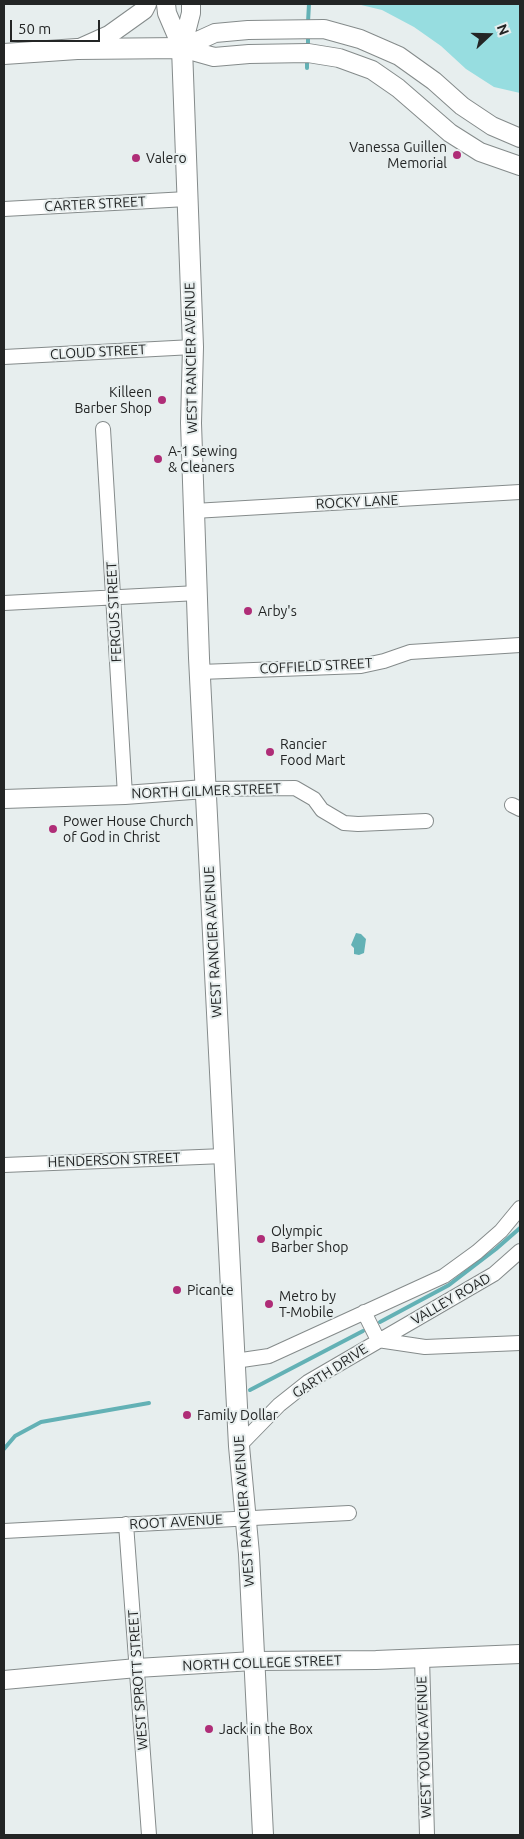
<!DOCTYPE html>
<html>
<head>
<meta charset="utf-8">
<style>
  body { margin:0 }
  #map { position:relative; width:524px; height:1839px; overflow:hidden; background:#e7eeee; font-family:Ubuntu,sans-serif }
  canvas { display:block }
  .frame { position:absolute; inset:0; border:5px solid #232525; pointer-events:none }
  .north { position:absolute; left:464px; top:10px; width:50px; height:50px; -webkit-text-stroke:4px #e7eeee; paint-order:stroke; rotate:69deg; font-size:14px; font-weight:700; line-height:20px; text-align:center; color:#232525 }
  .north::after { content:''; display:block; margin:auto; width:18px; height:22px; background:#232525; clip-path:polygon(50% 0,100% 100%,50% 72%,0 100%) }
  .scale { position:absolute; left:10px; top:20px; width:90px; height:22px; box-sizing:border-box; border:2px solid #232525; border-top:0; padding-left:6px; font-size:15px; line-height:18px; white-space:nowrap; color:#232525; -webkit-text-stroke:4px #e7eeee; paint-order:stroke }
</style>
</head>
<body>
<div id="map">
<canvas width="524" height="1839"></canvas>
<div class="frame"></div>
<div class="north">N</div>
<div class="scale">50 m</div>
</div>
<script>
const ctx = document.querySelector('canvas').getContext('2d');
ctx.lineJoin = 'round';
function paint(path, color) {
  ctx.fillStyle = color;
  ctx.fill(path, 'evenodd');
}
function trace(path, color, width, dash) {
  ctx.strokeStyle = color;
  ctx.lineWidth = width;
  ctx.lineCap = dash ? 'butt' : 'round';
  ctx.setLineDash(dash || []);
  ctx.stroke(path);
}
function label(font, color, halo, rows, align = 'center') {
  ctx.font = font + ' Ubuntu,sans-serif';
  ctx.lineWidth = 4;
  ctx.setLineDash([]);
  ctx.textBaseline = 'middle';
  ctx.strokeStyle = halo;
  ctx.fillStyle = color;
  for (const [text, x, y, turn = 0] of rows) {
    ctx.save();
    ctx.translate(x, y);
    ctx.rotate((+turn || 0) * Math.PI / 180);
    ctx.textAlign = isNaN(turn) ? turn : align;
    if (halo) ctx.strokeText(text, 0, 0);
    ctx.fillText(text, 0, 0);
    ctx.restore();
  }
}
const green = new Path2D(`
  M 357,4 L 520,4 L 520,93 L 494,87 L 466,69 L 441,46 L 414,27 L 382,10 Z`);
const water = new Path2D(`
  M 356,933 L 361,934 L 366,939 L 364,953 L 359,955 L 354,954 L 354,948 L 351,945 Z`);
const stream = new Path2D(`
  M 308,22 L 309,4
  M 308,46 L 308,36
  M 307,68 L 307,61
  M 380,1322 L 449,1285 L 496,1249 L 520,1228
  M 250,1390 L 363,1331
  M 4,1449 L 15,1436 L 41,1422 L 149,1403`);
const minor = new Path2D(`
  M 4,209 L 187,199
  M 4,357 L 193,347
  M 103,429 L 125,795
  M 194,511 L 520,492
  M 4,603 L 198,593
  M 200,672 L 361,666 L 384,661 L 410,652 L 520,645
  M 205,789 L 295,788 L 314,799 L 322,810 L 344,823 L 358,824 L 426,821
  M 512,805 L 520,809
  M 4,1165 L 224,1156
  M 364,1312 L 378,1340 L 425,1347 L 520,1343
  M 235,1361 L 269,1356 L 444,1276 L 477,1252 L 501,1231 L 520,1208
  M 239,1446 L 279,1405 L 308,1382 L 494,1274 L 520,1251
  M 126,1524 L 149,1835
  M 4,1531 L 349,1513
  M 422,1658 L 427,1835`);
const tertiary = new Path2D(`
  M 166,4 L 167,13 L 182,48
  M 80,48 L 109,35 L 144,10 L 147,4
  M 182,48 L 215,33 L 248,30 L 324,29 L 360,39 L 399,56 L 434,81 L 462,106 L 492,126 L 520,138
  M 182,48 L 214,57 L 249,54 L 308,53 L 339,58 L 372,70 L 398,88 L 450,133 L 480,152 L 520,166
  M 182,48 L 191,13 L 191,4
  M 4,799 L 125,795 L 205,789
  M 4,1680 L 137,1668 L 253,1661 L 376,1660 L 520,1654`);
const secondary = new Path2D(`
  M 4,54 L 77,49 L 182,48 L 193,347 L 191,423 L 199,658 L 239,1446 L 249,1554 L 263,1835`);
const markers = [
  [457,155,5,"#af2d77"],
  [136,158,5,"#af2d77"],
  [162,400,5,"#af2d77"],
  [158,459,5,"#af2d77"],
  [248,611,5,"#af2d77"],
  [270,752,5,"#af2d77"],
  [53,829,5,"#af2d77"],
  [261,1239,5,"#af2d77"],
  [177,1290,5,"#af2d77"],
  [269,1304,5,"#af2d77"],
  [187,1415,5,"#af2d77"],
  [209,1729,5,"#af2d77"]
];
const poiNames = [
  ["Vanessa Guillen",447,147,"right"],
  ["Memorial",447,163,"right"],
  ["Valero",146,158],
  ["Killeen",152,392,"right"],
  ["Barber Shop",152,408,"right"],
  ["A-1 Sewing",168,451],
  ["& Cleaners",168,467],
  ["Arby's",258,611],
  ["Rancier",280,744],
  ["Food Mart",280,760],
  ["Power House Church",63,821],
  ["of God in Christ",63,837],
  ["Olympic",271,1231],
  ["Barber Shop",271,1247],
  ["Picante",187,1290],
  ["Metro by",279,1296],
  ["T-Mobile",279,1312],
  ["Family Dollar",197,1415],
  ["Jack in the Box",219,1729]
];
const streetNames = [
  ["CARTER STREET",95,204,-3],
  ["CLOUD STREET",98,352,-3],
  ["WEST RANCIER AVENUE",191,358,-91],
  ["ROCKY LANE",357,502,-3],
  ["FERGUS STREET",114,612,-93],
  ["COFFIELD STREET",316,666,-3],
  ["NORTH GILMER STREET",206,791,-2],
  ["WEST RANCIER AVENUE",213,942,-93],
  ["HENDERSON STREET",114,1160,-2],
  ["VALLEY ROAD",451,1299,-30],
  ["GARTH DRIVE",330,1371,-33],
  ["WEST RANCIER AVENUE",244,1511,-94],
  ["ROOT AVENUE",176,1522,-3],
  ["NORTH COLLEGE STREET",262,1663,-2],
  ["WEST SPROTT STREET",138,1680,-94],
  ["WEST YOUNG AVENUE",424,1747,-92]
];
paint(green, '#97dde0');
paint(water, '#63b1b5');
trace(stream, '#63b1b5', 4);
trace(minor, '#858b8b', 16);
trace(tertiary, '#858b8b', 20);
trace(secondary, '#858b8b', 22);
trace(minor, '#fff', 14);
trace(tertiary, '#fff', 18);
trace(secondary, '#fff', 20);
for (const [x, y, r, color] of markers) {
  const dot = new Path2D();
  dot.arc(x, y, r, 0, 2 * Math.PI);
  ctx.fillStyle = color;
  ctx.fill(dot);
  trace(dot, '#e7eeee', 2);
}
label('14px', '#232525', '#e7eeee', poiNames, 'left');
label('14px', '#232525', '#e7eeee', streetNames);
</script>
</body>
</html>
